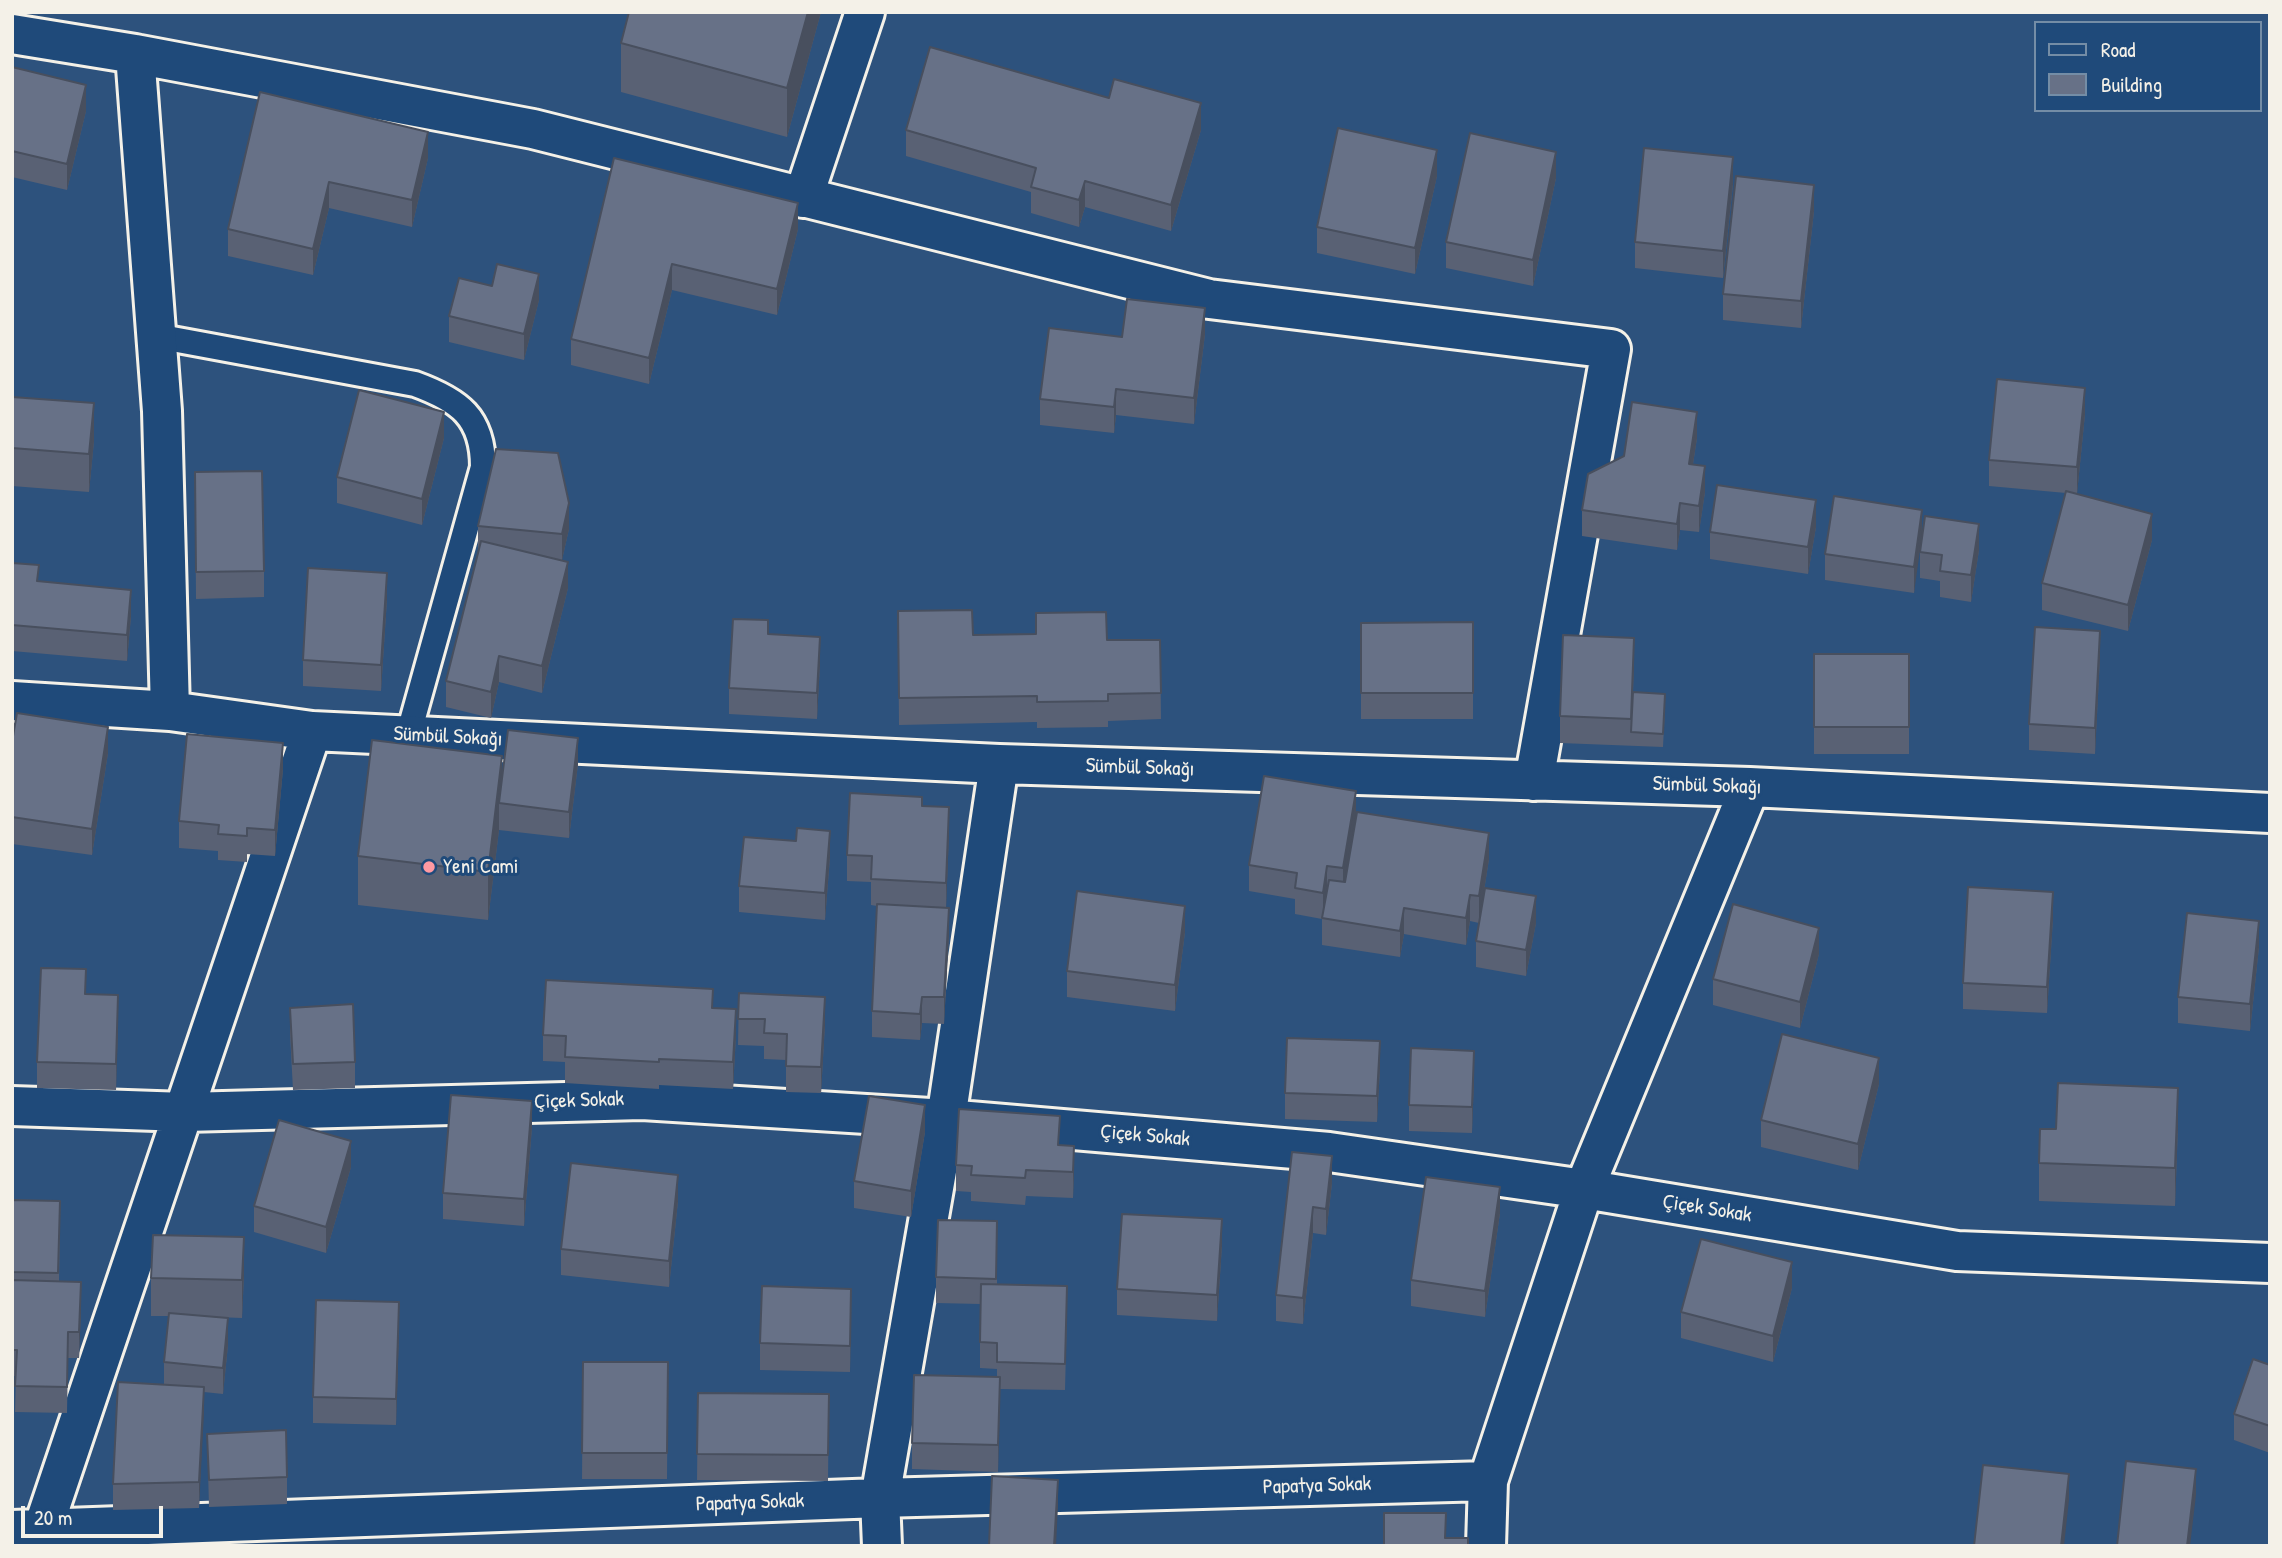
<!DOCTYPE html>
<html>
<head>
<meta charset="utf-8">
<style>
  body { margin:0 }
  #map { position:relative; width:2282px; height:1558px; overflow:hidden; background:#2d527d; font-family:"Patrick Hand",sans-serif }
  canvas { display:block }
  .frame { position:absolute; inset:0; border:14px solid #f4f1e8; pointer-events:none }
  .legend { position:absolute; left:2034px; top:21px; width:228px; height:91px; box-sizing:border-box; background:#1f4a7a; border:2px solid #748da6; margin:0; padding:9px 12px; list-style:none; font-size:21px; color:#f4f1e8 }
  .legend li { display:flex; align-items:center; gap:14px; height:35px }
  .legend b { width:35px; border:2px solid #748da6 }
  .scale { position:absolute; left:21px; top:1506px; width:142px; height:32px; box-sizing:border-box; border:4px solid #f4f1e8; border-top:0; padding-left:9px; font-size:21px; line-height:24px; white-space:nowrap; color:#f4f1e8; -webkit-text-stroke:5px #1f4a7a; paint-order:stroke }
</style>
</head>
<body>
<div id="map">
<canvas width="2282" height="1558"></canvas>
<div class="frame"></div>
<ul class="legend">
<li><b style="height:9px;background:#1f4a7a"></b>Road</li>
<li><b style="height:19px;background:#677187"></b>Building</li>
</ul>
<div class="scale">20 m</div>
</div>
<script>
const ctx = document.querySelector('canvas').getContext('2d');
ctx.lineJoin = 'round';
function trace(path, color, width, dash) {
  ctx.strokeStyle = color;
  ctx.lineWidth = width;
  ctx.lineCap = dash ? 'butt' : 'round';
  ctx.setLineDash(dash || []);
  ctx.stroke(path);
}
function paint(path, color) {
  ctx.fillStyle = color;
  ctx.fill(path, 'evenodd');
}
function label(font, color, halo, rows, align = 'center') {
  ctx.font = font + ' "Patrick Hand",sans-serif';
  ctx.lineWidth = 6;
  ctx.setLineDash([]);
  ctx.textBaseline = 'middle';
  ctx.strokeStyle = halo;
  ctx.fillStyle = color;
  for (const [text, x, y, turn = 0] of rows) {
    ctx.save();
    ctx.translate(x, y);
    ctx.rotate((+turn || 0) * Math.PI / 180);
    ctx.textAlign = isNaN(turn) ? turn : align;
    if (halo) ctx.strokeText(text, 0, 0);
    ctx.fillText(text, 0, 0);
    ctx.restore();
  }
}
const lane = new Path2D(`
  M 156,336 L 415,384 C 459,400 483,417 483,467 L 408,736`);
const street = new Path2D(`
  M 12,34 L 135,54 L 533,129 L 1209,299 L 1611,349 L 1534,781
  M 135,54 L 162,411 L 170,711
  M 803,198 L 865,12
  M 12,701 L 170,711 L 312,731 L 999,764 L 1750,787 L 2270,813
  M 12,1106 L 185,1112 L 642,1100 L 946,1119 L 1329,1152 L 1584,1189 L 1957,1251 L 2270,1263
  M 12,1530 L 880,1498 L 1488,1481
  M 37,1546 L 312,731
  M 882,1546 L 880,1498 L 946,1119 L 999,764
  M 1486,1546 L 1488,1481 L 1584,1189 L 1750,787`);
const wall = new Path2D(`
  M 629,12 L 821,12 L 787,137 L 621,92 L 621,43 Z
  M 12,67 L 86,111 L 67,190 L 12,177 Z
  M 260,92 L 428,158 L 412,227 L 329,208 L 313,275 L 228,256 L 228,229 Z
  M 906,130 L 1201,130 L 1171,231 L 1085,207 L 1079,227 L 1031,213 L 1031,192 L 906,156 Z
  M 614,158 L 798,229 L 777,315 L 672,290 L 649,384 L 571,365 L 571,339 Z
  M 1437,176 L 1415,274 L 1317,253 L 1317,227 Z
  M 1556,178 L 1533,286 L 1446,268 L 1446,242 Z
  M 1733,184 L 1723,278 L 1635,268 L 1635,242 Z
  M 1814,211 L 1801,328 L 1723,320 L 1723,294 Z
  M 539,300 L 524,360 L 449,342 L 449,316 Z
  M 1205,334 L 1194,424 L 1116,415 L 1114,433 L 1040,425 L 1040,399 L 1122,337 Z
  M 12,397 L 94,441 L 89,492 L 12,486 Z
  M 2085,414 L 2077,494 L 2152,540 L 2128,631 L 2042,610 L 2042,583 L 2066,493 L 1989,486 L 1989,460 Z
  M 444,438 L 422,525 L 337,503 L 337,477 Z
  M 1697,438 L 1693,464 L 1705,492 L 1699,532 L 1680,530 L 1677,550 L 1582,536 L 1582,510 Z
  M 195,472 L 264,571 L 264,597 L 196,599 Z
  M 1922,510 L 1914,593 L 1825,580 L 1825,554 Z
  M 478,526 L 569,529 L 562,560 L 568,588 L 542,693 L 499,682 L 491,718 L 446,707 L 446,681 L 478,552 Z
  M 1816,527 L 1808,574 L 1710,559 L 1710,532 Z
  M 1979,550 L 1971,602 L 1940,597 L 1940,581 L 1920,578 L 1920,552 Z
  M 12,563 L 39,581 L 131,616 L 127,661 L 12,651 Z
  M 387,599 L 381,691 L 303,686 L 303,660 Z
  M 898,611 L 973,635 L 1036,634 L 1036,613 L 1107,640 L 1160,640 L 1161,719 L 1108,721 L 1108,727 L 1037,728 L 1037,722 L 899,725 Z
  M 1473,622 L 1473,719 L 1361,719 L 1361,623 Z
  M 768,634 L 820,664 L 817,719 L 729,714 L 729,688 Z
  M 1814,654 L 1909,654 L 1909,754 L 1814,754 Z
  M 2100,657 L 2095,754 L 2029,750 L 2029,724 Z
  M 1634,664 L 1633,692 L 1665,707 L 1663,747 L 1560,743 L 1560,716 Z
  M 12,742 L 108,753 L 92,855 L 12,844 Z
  M 578,764 L 569,838 L 499,830 L 488,920 L 358,905 L 358,856 L 502,777 Z
  M 283,769 L 275,856 L 247,854 L 247,862 L 218,860 L 218,851 L 179,848 L 179,821 Z
  M 922,806 L 949,833 L 946,908 L 949,934 L 944,1024 L 922,1023 L 920,1040 L 872,1037 L 872,1011 L 877,906 L 871,905 L 871,882 L 847,881 L 847,855 Z
  M 1356,816 L 1489,859 L 1479,923 L 1470,921 L 1466,945 L 1404,934 L 1400,957 L 1322,945 L 1322,919 L 1295,914 L 1295,899 L 1249,891 L 1249,865 Z
  M 830,857 L 825,920 L 739,912 L 739,886 Z
  M 2053,918 L 2047,1013 L 1963,1009 L 1963,983 Z
  M 1536,923 L 1526,976 L 1476,967 L 1476,941 Z
  M 1185,932 L 1175,1011 L 1067,997 L 1067,971 Z
  M 2259,947 L 2250,1031 L 2178,1023 L 2178,997 Z
  M 1819,954 L 1800,1028 L 1713,1005 L 1713,979 Z
  M 739,993 L 825,1024 L 821,1093 L 786,1092 L 786,1060 L 764,1059 L 764,1046 L 738,1045 Z
  M 86,994 L 118,1021 L 116,1090 L 37,1088 L 37,1062 Z
  M 290,1008 L 355,1062 L 355,1088 L 293,1090 L 290,1034 Z
  M 713,1008 L 736,1035 L 733,1089 L 659,1085 L 659,1089 L 565,1083 L 565,1062 L 543,1061 L 543,1035 Z
  M 1380,1068 L 1377,1122 L 1285,1119 L 1285,1093 Z
  M 1474,1077 L 1472,1133 L 1409,1131 L 1409,1105 Z
  M 1879,1084 L 1858,1170 L 1761,1147 L 1761,1120 Z
  M 2178,1126 L 2175,1206 L 2039,1201 L 2039,1163 Z
  M 532,1127 L 524,1226 L 443,1219 L 443,1193 Z
  M 925,1132 L 911,1217 L 854,1208 L 854,1181 Z
  M 1059,1145 L 1074,1172 L 1073,1198 L 1026,1196 L 1025,1205 L 971,1201 L 971,1192 L 956,1191 L 956,1165 Z
  M 1292,1152 L 1332,1183 L 1326,1235 L 1313,1233 L 1303,1324 L 1276,1321 L 1276,1295 Z
  M 351,1167 L 326,1253 L 254,1232 L 254,1206 Z
  M 12,1200 L 60,1227 L 59,1282 L 81,1309 L 79,1358 L 68,1358 L 67,1413 L 15,1412 L 16,1376 L 12,1376 Z
  M 678,1201 L 669,1287 L 561,1275 L 561,1249 Z
  M 1500,1213 L 1485,1317 L 1411,1306 L 1411,1280 Z
  M 997,1221 L 997,1284 L 1067,1312 L 1065,1390 L 1000,1389 L 998,1472 L 912,1469 L 912,1443 L 997,1377 L 997,1369 L 980,1368 L 980,1304 L 936,1303 L 936,1277 Z
  M 1222,1245 L 1217,1321 L 1117,1315 L 1117,1289 Z
  M 244,1275 L 242,1318 L 216,1317 L 228,1345 L 223,1394 L 204,1392 L 199,1508 L 113,1510 L 113,1484 L 164,1384 L 164,1362 L 169,1316 L 151,1316 L 151,1278 Z
  M 1792,1288 L 1773,1362 L 1681,1338 L 1681,1312 Z
  M 851,1315 L 850,1372 L 760,1370 L 760,1343 Z
  M 399,1328 L 396,1425 L 313,1423 L 313,1397 Z
  M 583,1362 L 668,1362 L 667,1479 L 582,1479 Z
  M 2270,1365 L 2270,1453 L 2234,1440 L 2234,1414 Z
  M 698,1393 L 829,1394 L 828,1481 L 697,1480 Z
  M 207,1434 L 287,1477 L 287,1504 L 209,1507 Z`);
const shadedWall = new Path2D(`
  M 808,12 L 821,12 L 787,137 L 787,88 Z
  M 86,85 L 86,111 L 67,190 L 67,164 Z
  M 1201,103 L 1201,130 L 1171,231 L 1171,205 Z
  M 428,132 L 428,158 L 412,227 L 412,200 Z
  M 1437,150 L 1437,176 L 1415,274 L 1415,248 Z
  M 1556,152 L 1556,178 L 1533,286 L 1533,260 Z
  M 1733,157 L 1733,184 L 1723,278 L 1723,251 Z
  M 1085,181 L 1085,207 L 1079,227 L 1079,200 Z
  M 329,182 L 329,208 L 313,275 L 313,249 Z
  M 1814,185 L 1814,211 L 1801,328 L 1801,301 Z
  M 798,203 L 798,229 L 777,315 L 777,289 Z
  M 672,264 L 672,290 L 649,384 L 649,358 Z
  M 539,274 L 539,300 L 524,360 L 524,334 Z
  M 1205,308 L 1205,334 L 1194,424 L 1194,398 Z
  M 2085,388 L 2085,414 L 2077,494 L 2077,467 Z
  M 1116,389 L 1116,415 L 1114,433 L 1114,407 Z
  M 94,403 L 94,441 L 89,492 L 89,454 Z
  M 444,412 L 444,438 L 422,525 L 422,499 Z
  M 1697,412 L 1697,438 L 1689,490 L 1689,464 Z
  M 1705,466 L 1705,492 L 1699,532 L 1699,506 Z
  M 1816,500 L 1816,527 L 1808,574 L 1808,547 Z
  M 569,503 L 569,529 L 562,560 L 562,534 Z
  M 1680,503 L 1680,530 L 1677,550 L 1677,524 Z
  M 1922,510 L 1922,536 L 1914,593 L 1914,567 Z
  M 2152,514 L 2152,540 L 2128,631 L 2128,605 Z
  M 1979,524 L 1979,550 L 1971,602 L 1971,575 Z
  M 568,562 L 568,588 L 542,693 L 542,666 Z
  M 387,573 L 387,599 L 381,691 L 381,665 Z
  M 131,590 L 131,616 L 127,661 L 127,635 Z
  M 2100,631 L 2100,657 L 2095,754 L 2095,728 Z
  M 820,637 L 820,664 L 817,719 L 817,693 Z
  M 1634,638 L 1634,664 L 1631,732 L 1631,719 Z
  M 499,656 L 499,682 L 491,718 L 491,692 Z
  M 108,727 L 108,753 L 92,855 L 92,829 Z
  M 578,738 L 578,764 L 569,838 L 569,812 Z
  M 283,743 L 283,769 L 275,856 L 275,830 Z
  M 502,756 L 502,804 L 499,803 L 499,830 L 488,920 L 488,872 Z
  M 1356,791 L 1356,817 L 1343,894 L 1343,868 Z
  M 949,807 L 949,833 L 946,909 L 946,883 Z
  M 830,831 L 830,857 L 825,920 L 825,893 Z
  M 1489,833 L 1489,859 L 1479,923 L 1479,896 Z
  M 1327,866 L 1327,892 L 1323,919 L 1323,893 Z
  M 2053,892 L 2053,918 L 2047,1013 L 2047,987 Z
  M 1470,895 L 1470,921 L 1466,945 L 1466,918 Z
  M 1536,896 L 1536,923 L 1526,976 L 1526,950 Z
  M 1185,906 L 1185,932 L 1175,1011 L 1175,985 Z
  M 949,908 L 949,934 L 944,1024 L 944,997 Z
  M 1404,908 L 1404,934 L 1400,957 L 1400,931 Z
  M 2259,921 L 2259,947 L 2250,1031 L 2250,1004 Z
  M 1819,928 L 1819,954 L 1800,1028 L 1800,1002 Z
  M 118,995 L 118,1021 L 116,1090 L 116,1064 Z
  M 825,997 L 825,1024 L 821,1093 L 821,1067 Z
  M 922,997 L 922,1023 L 920,1040 L 920,1014 Z
  M 736,1009 L 736,1035 L 733,1089 L 733,1062 Z
  M 1380,1041 L 1380,1068 L 1377,1122 L 1377,1096 Z
  M 1474,1051 L 1474,1077 L 1472,1133 L 1472,1107 Z
  M 1879,1058 L 1879,1084 L 1858,1170 L 1858,1144 Z
  M 2178,1088 L 2178,1126 L 2175,1206 L 2175,1168 Z
  M 532,1101 L 532,1127 L 524,1226 L 524,1199 Z
  M 925,1105 L 925,1132 L 911,1217 L 911,1191 Z
  M 351,1141 L 351,1167 L 326,1253 L 326,1227 Z
  M 1074,1146 L 1074,1172 L 1073,1198 L 1073,1172 Z
  M 1332,1156 L 1332,1183 L 1326,1235 L 1326,1209 Z
  M 678,1175 L 678,1201 L 669,1287 L 669,1261 Z
  M 1500,1187 L 1500,1213 L 1485,1317 L 1485,1291 Z
  M 1313,1207 L 1313,1233 L 1303,1324 L 1303,1298 Z
  M 1222,1219 L 1222,1245 L 1217,1321 L 1217,1295 Z
  M 244,1237 L 244,1275 L 242,1318 L 242,1280 Z
  M 1792,1262 L 1792,1288 L 1773,1362 L 1773,1336 Z
  M 81,1282 L 81,1309 L 79,1358 L 79,1332 Z
  M 851,1289 L 851,1315 L 850,1372 L 850,1346 Z
  M 399,1302 L 399,1328 L 396,1425 L 396,1399 Z
  M 228,1318 L 228,1345 L 223,1394 L 223,1368 Z
  M 1000,1377 L 1000,1403 L 998,1472 L 998,1445 Z
  M 204,1387 L 204,1413 L 199,1508 L 199,1482 Z
  M 2196,1469 L 2196,1495 L 2190,1546 L 2187,1546 Z
  M 2069,1474 L 2069,1500 L 2064,1546 L 2061,1546 Z
  M 1058,1480 L 1058,1506 L 1056,1546 L 1054,1546 Z`);
const building = new Path2D(`
  M 629,12 L 808,12 L 787,88 L 621,43 Z
  M 930,47 L 1109,98 L 1114,79 L 1201,103 L 1171,205 L 1085,181 L 1079,200 L 1031,187 L 1036,168 L 906,130 Z
  M 12,67 L 86,85 L 67,164 L 12,151 Z
  M 260,92 L 428,132 L 412,200 L 329,182 L 313,249 L 228,229 Z
  M 1338,128 L 1437,150 L 1415,248 L 1317,227 Z
  M 1470,133 L 1556,152 L 1533,260 L 1446,242 Z
  M 1644,148 L 1733,157 L 1723,251 L 1635,242 Z
  M 614,158 L 798,203 L 777,289 L 672,264 L 649,358 L 571,339 Z
  M 1736,176 L 1814,185 L 1801,301 L 1723,294 Z
  M 497,264 L 539,274 L 524,334 L 449,316 L 459,278 L 492,286 Z
  M 1127,299 L 1205,308 L 1194,398 L 1116,389 L 1114,407 L 1040,399 L 1049,328 L 1122,337 Z
  M 1997,379 L 2085,388 L 2077,467 L 1989,460 Z
  M 359,390 L 444,412 L 422,499 L 337,477 Z
  M 12,397 L 94,403 L 89,454 L 12,448 Z
  M 1632,402 L 1697,412 L 1689,464 L 1705,466 L 1699,506 L 1680,503 L 1677,524 L 1582,510 L 1588,474 L 1624,456 Z
  M 496,449 L 558,453 L 569,503 L 562,534 L 478,526 Z
  M 262,471 L 264,571 L 196,572 L 195,472 Z
  M 1717,485 L 1816,500 L 1808,547 L 1710,532 Z
  M 2066,491 L 2152,514 L 2128,605 L 2042,583 Z
  M 1834,496 L 1922,510 L 1914,567 L 1825,554 Z
  M 1925,516 L 1979,524 L 1971,575 L 1940,571 L 1942,555 L 1920,552 Z
  M 481,541 L 568,562 L 542,666 L 499,656 L 491,692 L 446,681 Z
  M 12,563 L 39,565 L 37,581 L 131,590 L 127,635 L 12,625 Z
  M 308,568 L 387,573 L 381,665 L 303,660 Z
  M 972,610 L 973,635 L 1036,634 L 1036,613 L 1106,612 L 1107,640 L 1160,640 L 1161,693 L 1108,694 L 1108,701 L 1037,702 L 1037,696 L 899,698 L 898,611 Z
  M 733,619 L 768,620 L 768,634 L 820,637 L 817,693 L 729,688 Z
  M 1473,622 L 1473,693 L 1361,693 L 1361,623 Z
  M 2035,627 L 2100,631 L 2095,728 L 2029,724 Z
  M 1563,635 L 1634,638 L 1631,719 L 1560,716 Z
  M 1814,654 L 1909,654 L 1909,727 L 1814,727 Z
  M 1633,692 L 1665,694 L 1663,734 L 1631,732 Z
  M 17,713 L 108,727 L 92,829 L 12,817 L 12,742 Z
  M 508,730 L 578,738 L 569,812 L 499,803 Z
  M 187,734 L 283,743 L 275,830 L 247,828 L 247,836 L 218,834 L 219,825 L 179,821 Z
  M 372,740 L 502,756 L 488,872 L 358,856 Z
  M 1264,776 L 1356,791 L 1343,868 L 1327,866 L 1323,893 L 1295,888 L 1297,873 L 1249,865 Z
  M 850,793 L 922,797 L 922,806 L 949,807 L 946,883 L 871,879 L 872,856 L 847,855 Z
  M 1357,812 L 1489,833 L 1479,896 L 1470,895 L 1466,918 L 1404,908 L 1400,931 L 1322,918 L 1329,880 L 1345,882 Z
  M 797,828 L 830,831 L 825,893 L 739,886 L 744,837 L 796,841 Z
  M 1968,887 L 2053,892 L 2047,987 L 1963,983 Z
  M 1485,888 L 1536,896 L 1526,950 L 1476,941 Z
  M 1077,891 L 1185,906 L 1175,985 L 1067,971 Z
  M 877,904 L 949,908 L 944,997 L 922,997 L 920,1014 L 872,1011 Z
  M 1733,904 L 1819,928 L 1800,1002 L 1713,979 Z
  M 2187,913 L 2259,921 L 2250,1004 L 2178,997 Z
  M 41,968 L 86,969 L 85,994 L 118,995 L 116,1064 L 37,1062 Z
  M 546,980 L 713,989 L 712,1008 L 736,1009 L 733,1062 L 659,1059 L 659,1062 L 565,1057 L 566,1036 L 543,1035 Z
  M 739,993 L 825,997 L 821,1067 L 786,1066 L 787,1034 L 764,1033 L 765,1019 L 738,1019 Z
  M 353,1004 L 355,1062 L 293,1064 L 290,1008 Z
  M 1782,1034 L 1879,1058 L 1858,1144 L 1761,1120 Z
  M 1287,1038 L 1380,1041 L 1377,1096 L 1285,1093 Z
  M 1411,1048 L 1474,1051 L 1472,1107 L 1409,1105 Z
  M 2058,1083 L 2178,1088 L 2175,1168 L 2039,1163 L 2040,1129 L 2056,1129 Z
  M 451,1095 L 532,1101 L 524,1199 L 443,1193 Z
  M 869,1096 L 925,1105 L 911,1191 L 854,1181 Z
  M 959,1109 L 1060,1116 L 1058,1145 L 1074,1146 L 1073,1172 L 1026,1170 L 1025,1178 L 971,1175 L 972,1166 L 956,1165 Z
  M 279,1120 L 351,1141 L 326,1227 L 254,1206 Z
  M 1292,1152 L 1332,1156 L 1326,1209 L 1313,1207 L 1303,1298 L 1276,1295 Z
  M 571,1163 L 678,1175 L 669,1261 L 561,1249 Z
  M 1426,1177 L 1500,1187 L 1485,1291 L 1411,1280 Z
  M 12,1200 L 60,1201 L 58,1273 L 12,1272 Z
  M 1122,1214 L 1222,1219 L 1217,1295 L 1117,1289 Z
  M 938,1220 L 997,1221 L 996,1279 L 936,1277 Z
  M 153,1235 L 244,1237 L 242,1280 L 151,1278 Z
  M 1701,1239 L 1792,1262 L 1773,1336 L 1681,1312 Z
  M 12,1280 L 81,1282 L 79,1332 L 68,1332 L 67,1387 L 15,1386 L 17,1350 L 12,1350 Z
  M 981,1284 L 1067,1286 L 1065,1364 L 997,1362 L 997,1343 L 980,1342 Z
  M 762,1286 L 851,1289 L 850,1346 L 760,1343 Z
  M 316,1300 L 399,1302 L 396,1399 L 313,1397 Z
  M 169,1313 L 228,1318 L 223,1368 L 164,1362 Z
  M 2253,1359 L 2270,1365 L 2270,1426 L 2234,1414 Z
  M 583,1362 L 668,1362 L 667,1453 L 582,1453 Z
  M 914,1375 L 1000,1377 L 998,1445 L 912,1443 Z
  M 118,1382 L 204,1387 L 199,1482 L 113,1484 Z
  M 698,1393 L 829,1394 L 828,1455 L 697,1454 Z
  M 286,1430 L 287,1477 L 209,1480 L 207,1434 Z
  M 2126,1461 L 2196,1469 L 2187,1546 L 2117,1546 Z
  M 1983,1465 L 2069,1474 L 2061,1546 L 1974,1546 Z
  M 992,1476 L 1058,1480 L 1054,1546 L 989,1546 Z
  M 1384,1513 L 1446,1513 L 1445,1538 L 1468,1538 L 1468,1546 L 1384,1546 Z`);
const markers = [
  [429,867,7,"#ff9aa2"]
];
const streetNames = [
  ["Sümbül Sokağı",448,737,3],
  ["Sümbül Sokağı",1140,768,2],
  ["Sümbül Sokağı",1707,786,2],
  ["Çiçek Sokak",579,1101,-2],
  ["Çiçek Sokak",1145,1136,5],
  ["Çiçek Sokak",1707,1209,9],
  ["Papatya Sokak",1317,1486,-2],
  ["Papatya Sokak",750,1503,-2]
];
const poiNames = [
  ["Yeni Cami",443,867]
];
trace(lane, '#f4f1e8', 30);
trace(street, '#f4f1e8', 44);
trace(lane, '#1f4a7a', 24);
trace(street, '#1f4a7a', 38);
paint(wall, '#596174');
paint(shadedWall, '#484f5e');
paint(building, '#677187');
trace(building, '#484f5e', 2);
for (const [x, y, r, color] of markers) {
  const dot = new Path2D();
  dot.arc(x, y, r, 0, 2 * Math.PI);
  ctx.fillStyle = color;
  ctx.fill(dot);
  trace(dot, '#1f4a7a', 2.5);
}
label('21px', '#f4f1e8', '#1f4a7a', streetNames);
label('21px', '#f4f1e8', '#1f4a7a', poiNames, 'left');
</script>
</body>
</html>
